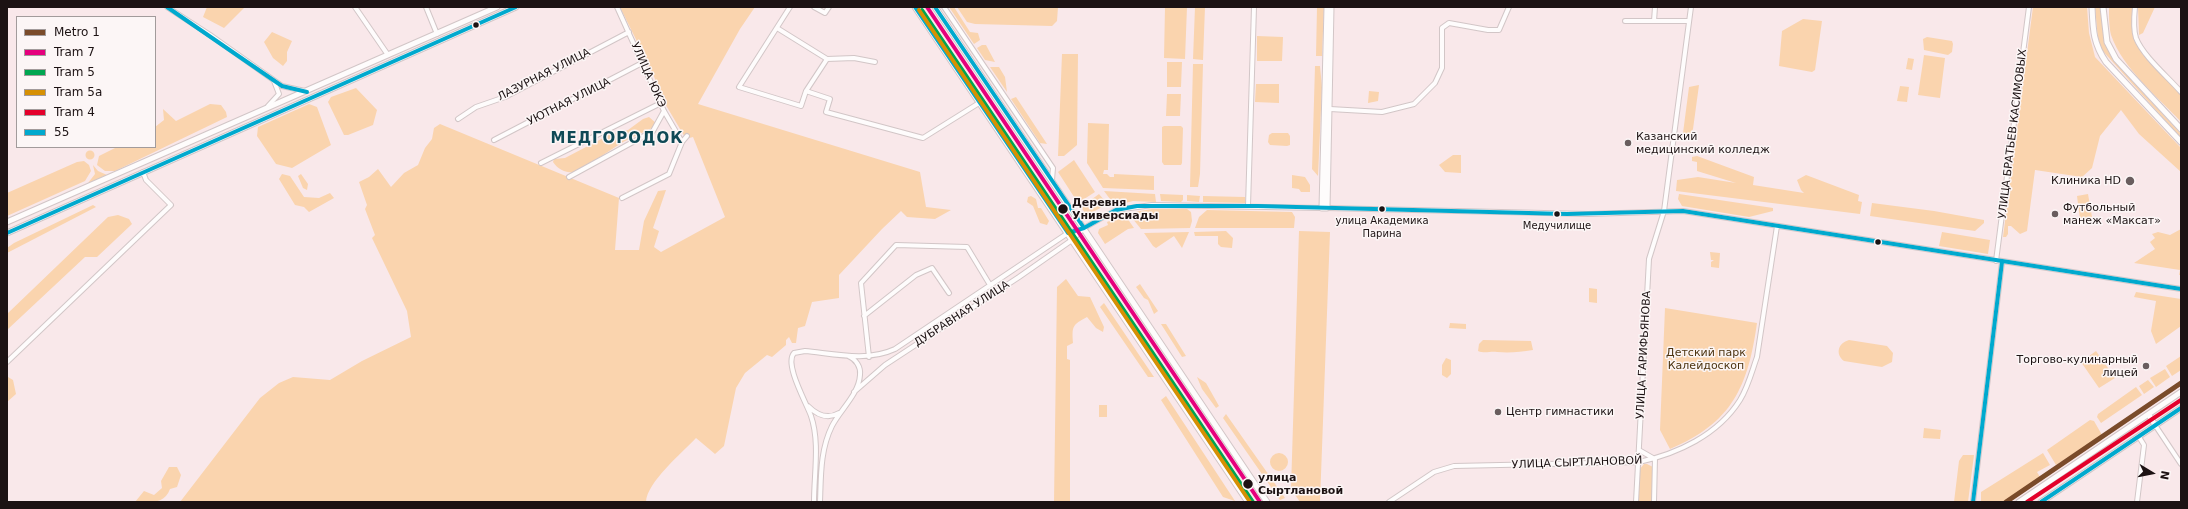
<!DOCTYPE html>
<html>
<head>
<meta charset="utf-8">
<style>
  body { margin:0 }
  #map { position:relative; width:2188px; height:509px; overflow:hidden; background:#f9e8ea; font-family:"DejaVu Sans",sans-serif }
  canvas { display:block }
  .frame { position:absolute; inset:0; border:8px solid #1c1213; pointer-events:none }
  .legend { position:absolute; left:16px; top:16px; width:140px; height:132px; box-sizing:border-box; background:#fcf6f6; border:1px solid #a29b9b; margin:0; padding:5px 7px; list-style:none; font-size:12px; color:#1c1213 }
  .legend li { display:flex; align-items:center; gap:8px; height:20px }
  .legend b { width:20px; border:1px solid #a29b9b }
  .north { position:absolute; left:2132px; top:453px; width:40px; height:40px; -webkit-text-stroke:3px #fcf6f6; paint-order:stroke; rotate:100deg; font-size:11px; font-weight:700; line-height:16px; text-align:center; color:#1c1213 }
  .north::after { content:''; display:block; margin:auto; width:14px; height:18px; background:#1c1213; clip-path:polygon(50% 0,100% 100%,50% 72%,0 100%) }
</style>
</head>
<body>
<div id="map">
<canvas width="2188" height="509"></canvas>
<div class="frame"></div>
<ul class="legend">
<li><b style="height:5px;background:#7a4b2a"></b>Metro 1</li>
<li><b style="height:5px;background:#e5007d"></b>Tram 7</li>
<li><b style="height:5px;background:#00a651"></b>Tram 5</li>
<li><b style="height:5px;background:#d69003"></b>Tram 5а</li>
<li><b style="height:5px;background:#e4002b"></b>Tram 4</li>
<li><b style="height:5px;background:#00a9ce"></b>55</li>
</ul>
<div class="north">N</div>
</div>
<script>
const ctx = document.querySelector('canvas').getContext('2d');
ctx.lineJoin = 'round';
function paint(path, color) {
  ctx.fillStyle = color;
  ctx.fill(path, 'evenodd');
}
function trace(path, color, width, dash) {
  ctx.strokeStyle = color;
  ctx.lineWidth = width;
  ctx.lineCap = dash ? 'butt' : 'round';
  ctx.setLineDash(dash || []);
  ctx.stroke(path);
}
function label(font, color, halo, rows, align = 'center') {
  ctx.font = font + ' "DejaVu Sans",sans-serif';
  ctx.lineWidth = 3;
  ctx.setLineDash([]);
  ctx.textBaseline = 'middle';
  ctx.strokeStyle = halo;
  ctx.fillStyle = color;
  for (const [text, x, y, turn = 0] of rows) {
    ctx.save();
    ctx.translate(x, y);
    ctx.rotate((+turn || 0) * Math.PI / 180);
    ctx.textAlign = isNaN(turn) ? turn : align;
    if (halo) ctx.strokeText(text, 0, 0);
    ctx.fillText(text, 0, 0);
    ctx.restore();
  }
}
const green = new Path2D(`
  M 207,7 L 245,7 L 224,28 L 203,17 Z
  M 620,7 L 755,7 L 740,29 L 698,104 L 920,172 L 926,207 L 951,210 L 935,219 L 907,217 L 901,211 L 882,229 L 839,275 L 839,298 L 812,302 L 805,326 L 798,328 L 796,343 L 792,343 L 789,337 L 786,340 L 786,345 L 772,357 L 767,355 L 745,373 L 736,388 L 724,446 L 715,454 L 696,438 C 682,453 647,482 646,502 L 180,502 L 260,398 L 279,383 L 293,377 L 330,380 L 362,361 L 411,337 L 407,311 L 372,238 L 375,235 L 365,209 L 367,205 L 359,182 L 369,177 L 378,169 L 391,187 L 404,173 L 418,165 L 425,148 L 432,139 L 434,128 L 440,124 L 619,198 L 615,250 L 639,250 L 644,221 L 658,191 L 666,190 L 653,228 L 659,231 L 654,247 L 661,252 L 725,217 L 693,137 L 686,139 L 664,102 L 653,74 Z
  M 949,7 L 954,7 L 970,32 L 978,33 L 980,40 L 974,44 Z
  M 957,7 L 1058,7 L 1057,21 L 1052,26 L 975,24 L 967,22 Z
  M 1165,7 L 1187,7 L 1185,59 L 1164,58 Z
  M 1195,7 L 1205,7 L 1203,60 L 1193,59 Z
  M 1317,7 L 1324,7 L 1322,56 L 1316,56 Z
  M 2033,7 L 2087,7 L 2089,33 L 2095,57 L 2181,148 L 2181,172 L 2139,134 L 2121,110 L 2100,136 L 2092,168 L 2082,177 L 2035,170 L 2027,231 L 2020,234 L 2011,226 L 2008,226 L 2008,234 L 2006,237 L 2003,237 Z
  M 2095,7 L 2101,7 L 2105,43 L 2113,60 L 2181,134 L 2181,138 L 2101,49 L 2098,40 Z
  M 2109,7 L 2133,7 C 2132,17 2131,28 2134,38 C 2142,57 2167,79 2181,94 L 2181,122 C 2157,96 2123,69 2111,35 C 2109,27 2109,16 2109,7 Z
  M 2138,7 L 2155,7 L 2143,33 L 2139,35 Z
  M 1803,19 L 1822,21 L 1815,70 L 1812,72 L 1779,66 L 1782,31 Z
  M 272,32 L 292,41 L 287,52 L 287,61 L 283,66 L 273,58 L 264,42 Z
  M 1257,36 L 1283,37 L 1282,61 L 1257,61 Z
  M 1927,37 L 1952,41 L 1953,44 L 1952,52 L 1948,55 L 1924,50 L 1923,39 Z
  M 982,45 L 986,45 L 995,62 L 985,60 L 977,48 Z
  M 1062,54 L 1078,54 L 1077,145 L 1064,156 L 1058,156 Z
  M 1924,55 L 1945,58 L 1940,98 L 1918,95 Z
  M 1908,58 L 1914,59 L 1912,70 L 1906,69 Z
  M 1167,62 L 1182,62 L 1181,87 L 1167,87 Z
  M 1193,64 L 1203,64 L 1200,174 L 1198,187 L 1190,187 Z
  M 1315,66 L 1320,66 L 1322,87 L 1318,176 L 1312,169 Z
  M 990,67 L 999,67 L 1005,77 L 1007,92 Z
  M 1256,84 L 1279,84 L 1279,103 L 1255,102 Z
  M 1699,85 L 1693,129 L 1690,136 L 1683,133 L 1689,87 Z
  M 1900,86 L 1909,87 L 1907,102 L 1897,101 Z
  M 356,88 L 377,110 L 373,125 L 348,135 L 344,135 L 328,102 L 331,97 Z
  M 1369,91 L 1379,92 L 1378,101 L 1368,103 Z
  M 1167,94 L 1181,94 L 1180,116 L 1166,116 Z
  M 1016,97 L 1047,144 L 1040,143 L 1011,99 Z
  M 210,104 L 221,105 L 226,112 L 227,117 L 115,171 L 105,171 L 97,165 L 99,156 L 117,147 L 155,147 L 155,127 L 164,120 L 163,109 L 176,121 Z
  M 309,104 L 317,107 L 331,145 L 292,168 L 276,164 L 257,136 L 258,127 Z
  M 649,117 L 656,123 L 652,128 L 623,142 L 577,172 C 568,174 558,170 553,162 L 554,159 L 565,158 L 609,135 L 628,130 L 643,119 Z
  M 1088,123 L 1109,124 L 1108,170 L 1104,170 L 1103,174 L 1107,174 L 1110,177 L 1114,177 L 1114,174 L 1154,176 L 1154,190 L 1103,188 L 1087,163 Z
  M 1164,126 L 1181,126 L 1183,128 L 1182,163 L 1181,165 L 1164,165 L 1162,162 L 1162,127 Z
  M 1272,133 L 1288,133 L 1290,136 L 1290,145 L 1287,146 L 1270,145 L 1268,142 L 1269,135 Z
  M85.5 155a4.5 4.5 0 1 1 9 0a4.5 4.5 0 1 1-9 0Z
  M 1453,155 L 1461,155 L 1461,173 L 1445,172 L 1439,165 Z
  M 1697,156 L 1754,177 L 1753,185 L 1804,193 L 1801,190 L 1797,180 L 1806,175 L 1859,195 L 1858,201 L 1862,202 L 1860,214 L 1676,191 L 1677,180 L 1698,177 L 1736,183 L 1697,171 L 1697,162 L 1692,161 L 1692,157 Z
  M 1074,160 L 1095,192 L 1078,203 L 1058,172 Z
  M 84,161 L 89,165 L 91,171 L 85,181 L 7,216 L 7,193 L 77,162 Z
  M 93,165 L 98,171 L 107,175 L 88,183 L 95,174 Z
  M 282,174 L 290,176 L 304,197 L 319,198 L 330,193 L 334,198 L 309,212 L 304,207 L 295,205 L 279,179 Z
  M 301,174 L 308,184 L 307,190 L 303,188 L 298,176 Z
  M 1292,175 L 1305,177 L 1310,185 L 1310,192 L 1301,192 L 1299,189 L 1292,188 Z
  M 1104,191 L 1155,194 L 1156,202 L 1133,201 L 1117,205 L 1113,203 Z
  M 1099,194 L 1105,201 L 1104,206 L 1091,213 L 1085,213 L 1081,207 Z
  M 1160,194 L 1183,195 L 1183,200 L 1181,202 L 1161,201 Z
  M 1679,194 L 1773,208 L 1773,211 L 1749,217 L 1682,206 L 1678,199 Z
  M 2088,194 L 2092,217 L 2080,219 L 2077,196 Z
  M 1187,195 L 1200,196 L 1199,202 L 1187,201 Z
  M 1031,196 L 1036,199 L 1038,208 L 1041,208 L 1049,221 L 1047,225 L 1040,223 L 1033,206 L 1027,202 L 1028,197 Z
  M 1203,196 L 1245,197 L 1245,203 L 1203,202 Z
  M 1872,203 L 1934,211 L 1984,220 L 1984,223 L 1975,231 L 1870,216 Z
  M 93,205 L 96,207 L 7,253 L 7,248 L 14,243 Z
  M 1152,209 L 1187,209 L 1191,212 L 1192,221 L 1190,228 L 1141,229 L 1128,213 Z
  M 1207,210 L 1292,212 L 1295,217 L 1294,228 L 1195,228 L 1199,217 Z
  M 118,215 L 129,219 L 132,224 L 97,257 L 85,257 L 7,330 L 7,314 L 108,217 Z
  M 1122,216 L 1127,218 L 1134,228 L 1128,229 L 1105,244 L 1098,233 L 1099,229 L 1108,225 L 1107,222 Z
  M 2181,229 L 2181,275 L 2179,275 L 2180,270 L 2134,263 L 2155,249 L 2150,242 L 2155,238 L 2152,234 L 2158,232 L 2170,235 Z
  M 1226,231 L 1233,238 L 1232,248 L 1221,247 L 1218,244 L 1218,236 L 1195,236 L 1194,232 Z
  M 1299,231 L 1330,232 L 1320,502 L 1300,502 L 1291,489 Z
  M 1189,232 L 1182,248 L 1174,236 L 1156,248 L 1153,246 L 1144,233 Z
  M 1942,232 L 1990,240 L 1988,254 L 1939,246 Z
  M 1710,252 L 1720,253 L 1719,268 L 1711,267 L 1711,262 L 1714,260 L 1711,260 Z
  M 1066,279 L 1078,296 L 1090,297 L 1104,327 L 1103,332 L 1096,328 L 1087,317 C 1072,325 1072,326 1073,343 L 1067,346 L 1067,359 L 1070,360 L 1070,502 L 1054,502 L 1057,287 Z
  M 1140,284 L 1158,311 L 1154,314 L 1148,300 L 1144,298 L 1136,287 Z
  M 1589,288 L 1597,289 L 1597,303 L 1589,302 Z
  M 2136,292 L 2181,299 L 2181,326 L 2156,344 L 2151,331 L 2156,301 L 2134,297 Z
  M 1104,303 L 1154,377 L 1148,377 L 1100,307 Z
  M 1665,308 L 1757,323 C 1748,387 1732,423 1670,449 L 1660,430 Z
  M 1450,323 L 1466,324 L 1466,329 L 1449,328 Z
  M 1161,324 L 1166,324 L 1186,356 L 1182,357 Z
  M 1483,340 L 1531,341 L 1533,350 C 1520,352 1510,353 1497,352 C 1490,351 1485,354 1478,351 L 1479,344 Z
  M 1849,340 L 1887,346 L 1893,353 L 1892,362 L 1882,367 L 1844,361 C 1835,354 1838,343 1849,340 Z
  M 2096,351 L 2115,378 L 2099,388 L 2081,362 Z
  M 2181,356 L 2181,370 L 2172,376 L 2166,366 Z
  M 1446,358 L 1451,360 L 1451,374 L 1447,378 L 1442,375 L 1442,365 Z
  M 2165,369 L 2170,377 L 2156,387 L 2150,378 Z
  M 8,377 L 13,380 L 16,394 L 7,402 Z
  M 1197,377 L 1206,383 L 1219,406 L 1216,408 L 1202,389 Z
  M 2148,380 L 2154,387 L 2144,394 L 2139,386 Z
  M 2136,387 L 2142,395 L 2101,423 L 2097,417 L 2098,414 Z
  M 1166,396 L 1235,501 L 1223,497 L 1161,400 Z
  M 1099,405 L 1107,405 L 1107,417 L 1099,417 Z
  M 1226,414 L 1285,498 L 1280,500 L 1223,418 Z
  M 2090,420 L 2094,421 L 2102,435 L 2056,465 L 2047,450 Z
  M 1924,428 L 1941,430 L 1940,439 L 1923,438 Z
  M 2043,453 L 2050,465 L 2037,472 L 2040,477 L 2004,502 L 1981,502 L 1981,492 Z
  M1270 462a9 9 0 1 1 18 0a9 9 0 1 1-18 0Z
  M 1963,455 L 1974,455 L 1968,502 L 1954,502 L 1959,461 Z
  M 1644,464 L 1647,464 L 1653,467 L 1652,502 L 1638,502 L 1639,470 Z
  M 169,467 L 177,467 L 181,475 L 177,487 L 170,489 C 164,505 150,502 135,502 L 144,491 L 154,495 L 162,488 L 161,481 Z`);
const minor = new Path2D(`
  M 167,7 L 210,35 L 282,86 L 305,91
  M 355,7 L 388,55
  M 426,7 L 437,34
  M 617,7 L 664,111 L 682,142 L 669,174 L 622,198
  M 790,7 L 739,87 L 801,106 L 806,91 L 830,99 L 826,112 L 923,138 L 979,103
  M 814,7 L 825,13 L 829,7
  M 944,7 L 1053,168 L 1052,180
  M 2135,7 C 2134,17 2133,29 2136,38 C 2143,56 2168,77 2181,92
  M 1625,21 L 1689,21
  M 1654,21 L 1655,7
  M 777,28 L 827,59
  M 806,91 L 827,59 L 854,58 L 875,62
  M 268,106 L 279,94 L 274,81
  M 1330,109 L 1382,112 L 1414,104 L 1435,83 L 1442,68 L 1442,28 L 1449,23 L 1488,30 L 1499,30 L 1509,7
  M 458,119 L 476,107 L 505,97 L 629,32
  M 494,140 L 644,62
  M 682,142 L 687,136
  M 541,163 L 661,103
  M 569,177 L 653,131 L 664,111
  M 1248,206 L 1254,7
  M 1327,208 L 1588,214 L 1683,211 L 2181,289
  M 1996,261 L 2029,7
  M 864,316 L 916,275 L 932,268 L 949,293
  M 869,357 L 861,283 L 896,245 L 967,247 L 990,285
  M 7,362 L 171,205 L 146,180 L 143,172
  M 854,392 L 885,365 L 1019,277 L 1072,240 L 1084,228 L 1116,210 L 1152,205 L 1322,208
  M 808,406 C 817,415 827,420 839,413
  M 2155,425 L 2181,464
  M 1639,450 L 1653,458
  M 814,502 C 814,474 820,442 811,416 C 806,402 784,364 794,353 L 805,351 C 835,354 867,362 895,349 L 1068,233 L 1084,228
  M 820,502 C 821,477 820,450 832,426 C 840,410 859,394 860,375 C 861,367 856,359 848,356
  M 1389,502 L 1434,472 L 1454,466 L 1639,462 C 1677,454 1718,435 1740,400 C 1748,387 1752,371 1757,357 L 1777,226
  M 1636,502 L 1649,259 L 1664,211 L 1691,7
  M 1654,502 L 1655,458
  M 1973,502 L 2002,262
  M 2137,502 L 2144,445 L 2139,437`);
const major = new Path2D(`
  M 915,7 L 1248,502
  M 935,7 L 1267,502
  M 1327,7 L 1322,208 L 1327,208 L 1331,7
  M 2092,7 C 2093,29 2093,43 2106,62 L 2181,142
  M 2103,7 L 2107,42 L 2116,59 L 2181,129
  M 7,222 L 497,7
  M 7,233 L 516,7
  M 2149,415 L 2155,425
  M 2019,502 L 2181,392
  M 2041,502 L 2181,408`);
const bus1 = new Path2D(`
  M 167,7 L 282,86 L 307,92
  M 915,7 L 1068,233 L 1084,228 L 1116,210 L 1137,206 L 1258,206 L 1567,214 L 1683,211 L 2181,289
  M 935,7 L 1084,228
  M 7,233 L 516,7
  M 1973,502 L 2002,262
  M 2041,502 L 2181,408`);
const tram1 = new Path2D(`
  M 927,7 L 1260,502`);
const tram2 = new Path2D(`
  M 922,10 L 1253,502`);
const tram3 = new Path2D(`
  M 919,10 L 1250,502`);
const tram4 = new Path2D(`
  M 2027,502 L 2181,400`);
const metro1 = new Path2D(`
  M 2006,502 L 2181,383`);
const markers = [
  [476,25,3.5,"#1c1213"],
  [1628,143,4,"#695d5e"],
  [2130,181,5,"#695d5e"],
  [1063,209,5.5,"#1c1213"],
  [1382,209,3.5,"#1c1213"],
  [1557,214,3.5,"#1c1213"],
  [2055,214,4,"#695d5e"],
  [1878,242,3.5,"#1c1213"],
  [2146,366,4,"#695d5e"],
  [1498,412,4,"#695d5e"],
  [1248,484,5.5,"#1c1213"]
];
const busNames = [
  ["улица Академика",1382,221],
  ["Парина",1382,234],
  ["Медучилище",1557,226]
];
const streetNames = [
  ["ЛАЗУРНАЯ УЛИЦА",544,75,-27],
  ["УЛИЦА ЮКЭ",648,75,66],
  ["УЮТНАЯ УЛИЦА",569,102,-27],
  ["УЛИЦА БРАТЬЕВ КАСИМОВЫХ",2013,134,-83],
  ["ДУБРАВНАЯ УЛИЦА",962,314,-33],
  ["УЛИЦА ГАРИФЬЯНОВА",1644,355,-87],
  ["УЛИЦА СЫРТЛАНОВОЙ",1577,463,-2]
];
const poiNames = [
  ["Казанский",1636,137],
  ["медицинский колледж",1636,150],
  ["Клиника HD",2121,181,"right"],
  ["Футбольный",2063,208],
  ["манеж «Максат»",2063,221],
  ["Торгово-кулинарный",2138,360,"right"],
  ["лицей",2138,373,"right"],
  ["Центр гимнастики",1506,412]
];
const stopNames = [
  ["Деревня",1072,203],
  ["Универсиады",1072,216],
  ["улица",1258,478],
  ["Сыртлановой",1258,491]
];
const parkNames = [
  ["Детский парк",1706,353],
  ["Калейдоскоп",1706,366]
];
const districtNames = [
  ["МЕДГОРОДОК",617,139]
];
paint(green, '#fad4ae');
trace(minor, '#d2c6c7', 6);
trace(major, '#d2c6c7', 7);
trace(minor, '#fefcfc', 4);
trace(major, '#fefcfc', 5);
trace(bus1, '#00a9ce', 4);
trace(tram1, '#e5007d', 4);
trace(tram2, '#00a651', 4);
trace(tram3, '#d69003', 4);
trace(tram4, '#e4002b', 4);
trace(metro1, '#7a4b2a', 5);
for (const [x, y, r, color] of markers) {
  const dot = new Path2D();
  dot.arc(x, y, r, 0, 2 * Math.PI);
  ctx.fillStyle = color;
  ctx.fill(dot);
  trace(dot, '#fcf6f6', 1.5);
}
label('10px', '#1c1213', '#fcf6f6', busNames);
label('11px', '#1c1213', '#fcf6f6', streetNames);
label('11px', '#1c1213', '#fcf6f6', poiNames, 'left');
label('bold 11px', '#1c1213', '#fcf6f6', stopNames, 'left');
label('11px', '#4d3410', '#fcf6f6', parkNames);
ctx.letterSpacing = '1px';
label('bold 15px', '#0f4956', '#fcf6f6', districtNames);
ctx.letterSpacing = '0px';
</script>
</body>
</html>
